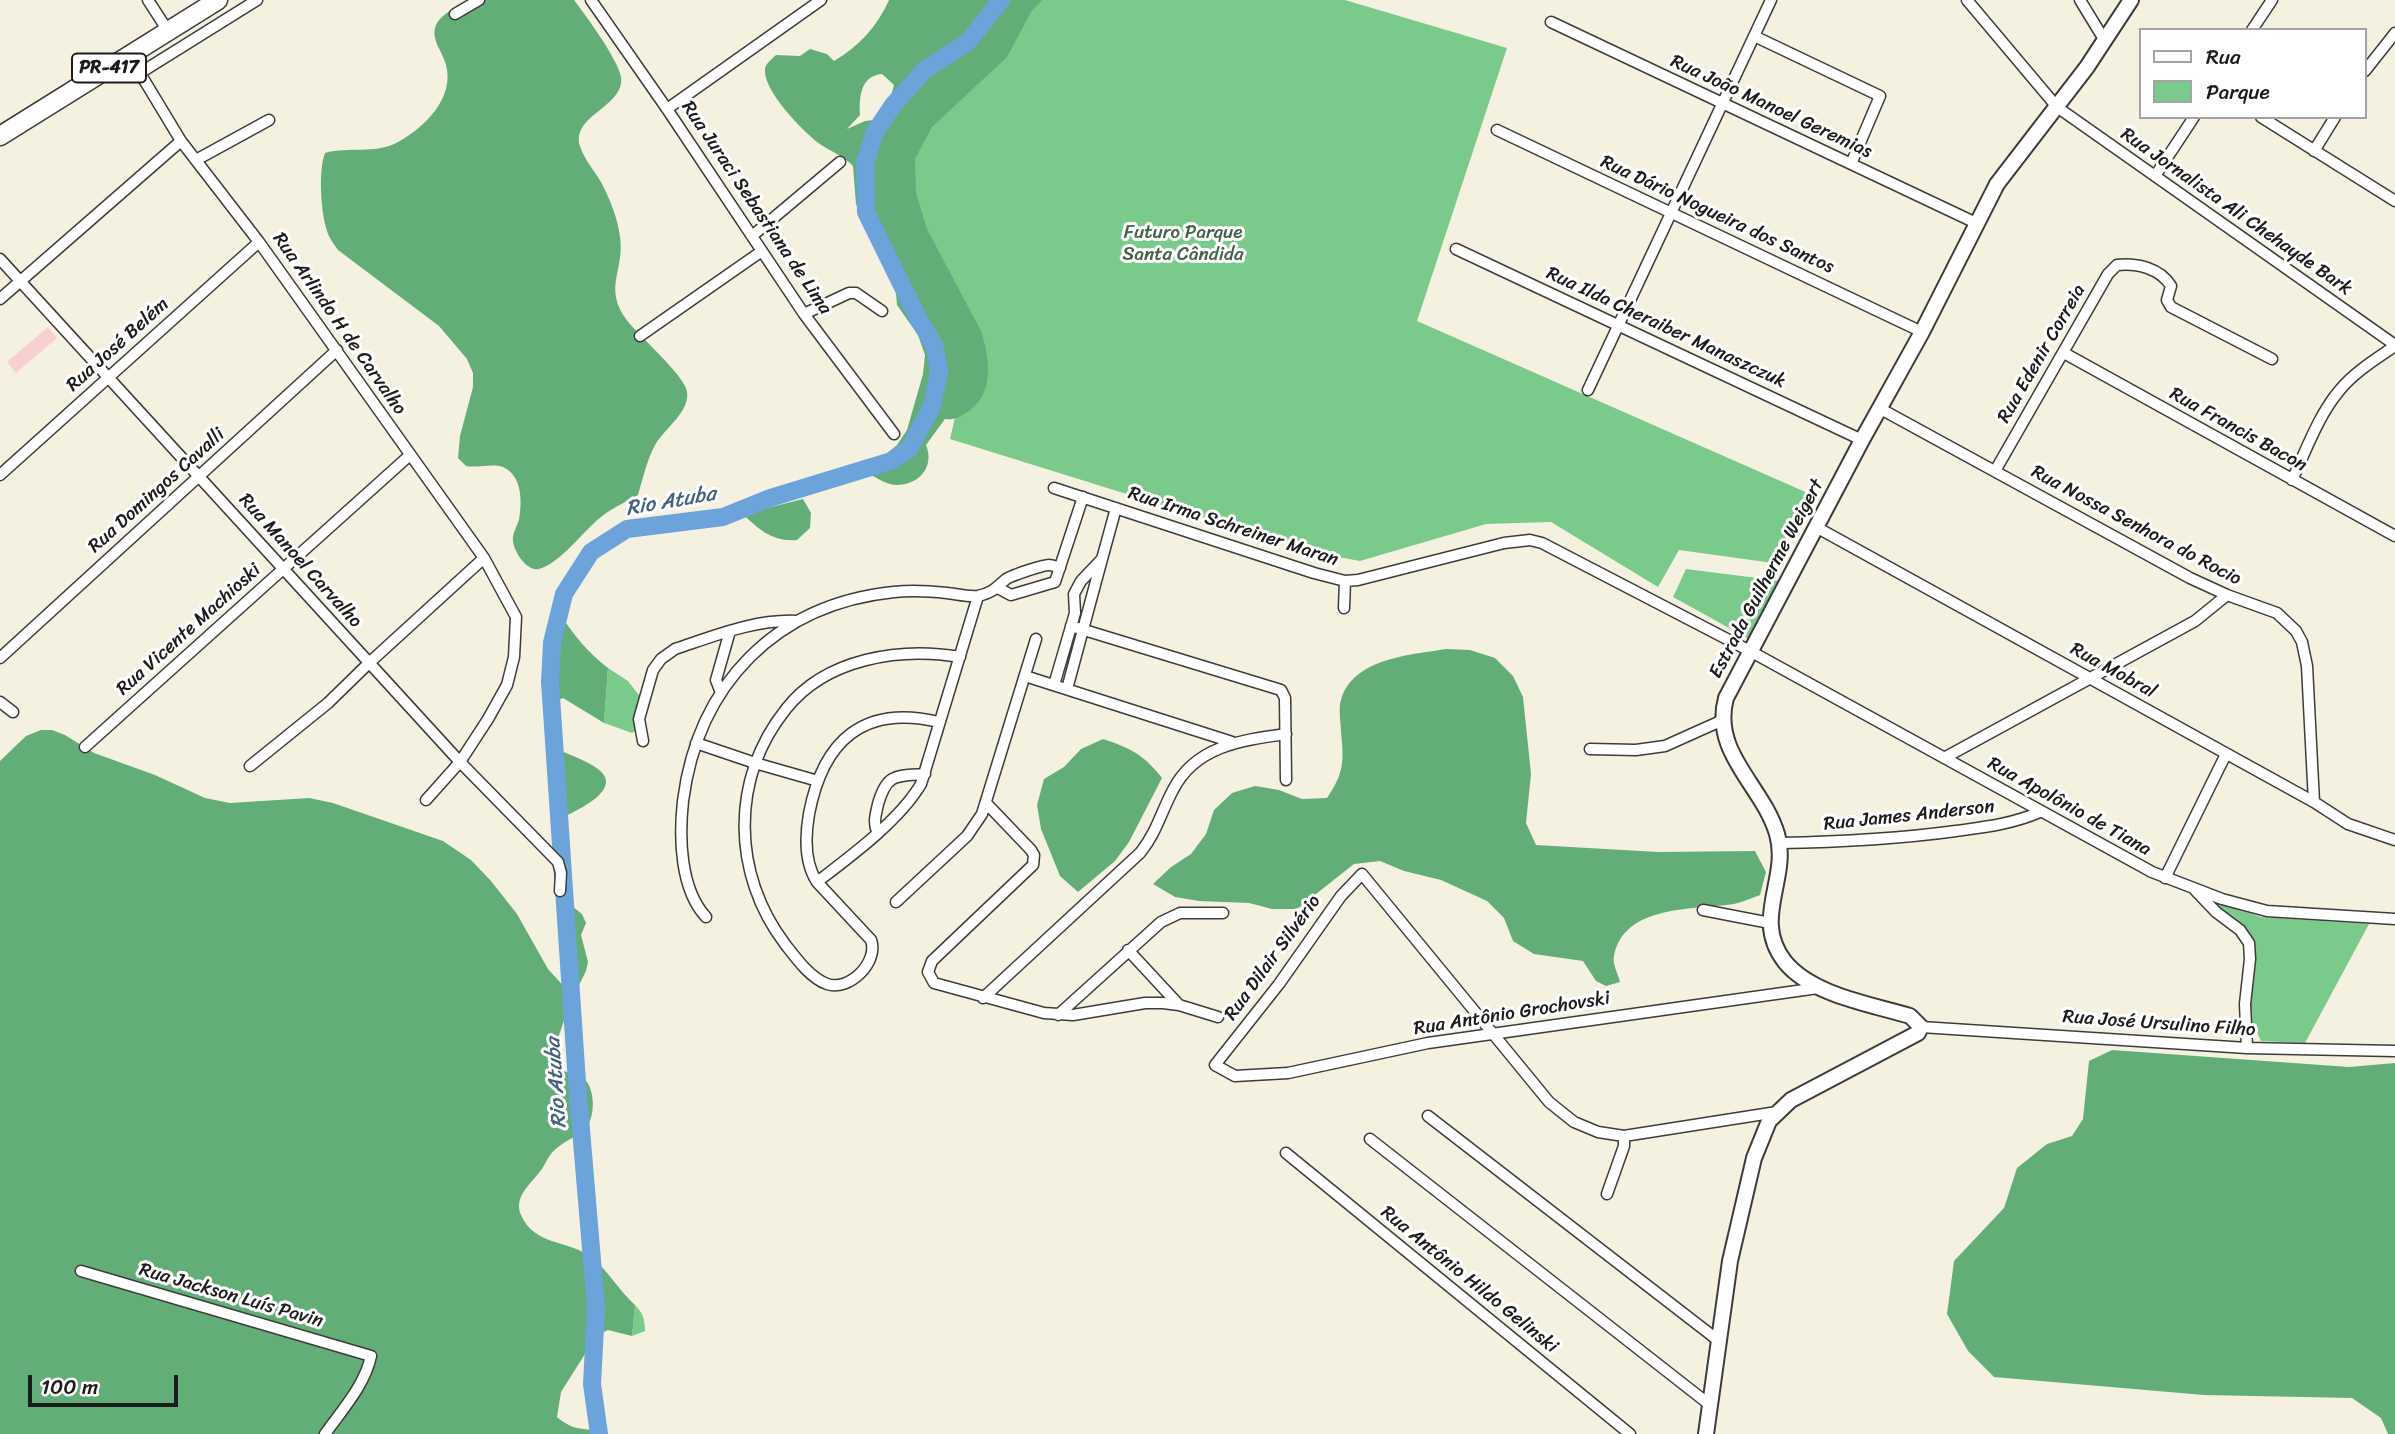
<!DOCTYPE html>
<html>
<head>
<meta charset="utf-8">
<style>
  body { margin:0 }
  #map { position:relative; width:2395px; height:1434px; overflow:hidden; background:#f5f1e1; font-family:Sriracha,sans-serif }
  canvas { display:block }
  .legend { position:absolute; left:2139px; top:28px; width:228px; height:91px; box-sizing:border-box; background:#fff; border:2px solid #a4a4a4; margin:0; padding:9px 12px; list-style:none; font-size:21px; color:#1c1c1c }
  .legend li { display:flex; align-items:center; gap:14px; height:35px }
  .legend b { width:35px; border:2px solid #a4a4a4 }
  .scale { position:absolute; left:28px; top:1375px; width:150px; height:32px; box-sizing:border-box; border:4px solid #1c1c1c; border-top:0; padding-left:9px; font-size:21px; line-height:24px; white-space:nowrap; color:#1c1c1c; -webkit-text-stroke:5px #fff; paint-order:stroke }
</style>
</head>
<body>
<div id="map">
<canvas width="2395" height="1434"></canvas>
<ul class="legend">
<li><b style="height:9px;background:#fff"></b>Rua</li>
<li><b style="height:19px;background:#7aca8c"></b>Parque</li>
</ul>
<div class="scale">100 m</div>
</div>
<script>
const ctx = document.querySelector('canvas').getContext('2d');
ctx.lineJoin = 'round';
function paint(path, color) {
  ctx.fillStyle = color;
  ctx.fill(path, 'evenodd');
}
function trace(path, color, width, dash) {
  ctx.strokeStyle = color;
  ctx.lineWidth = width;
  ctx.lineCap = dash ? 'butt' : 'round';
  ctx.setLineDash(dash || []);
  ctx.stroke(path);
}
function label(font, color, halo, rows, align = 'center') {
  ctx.font = font + ' Sriracha,sans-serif';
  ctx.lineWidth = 6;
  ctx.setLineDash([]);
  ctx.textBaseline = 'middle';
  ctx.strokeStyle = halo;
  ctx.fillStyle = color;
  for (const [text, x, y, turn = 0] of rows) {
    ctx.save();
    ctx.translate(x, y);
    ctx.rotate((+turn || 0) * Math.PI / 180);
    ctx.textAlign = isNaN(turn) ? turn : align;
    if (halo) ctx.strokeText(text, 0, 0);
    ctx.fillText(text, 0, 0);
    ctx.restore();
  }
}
const built = new Path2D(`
  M 48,327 L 57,338 L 16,373 L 7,362 Z`);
const green = new Path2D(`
  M 1031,0 L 1345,0 L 1507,48 L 1417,321 L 1810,494 L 1773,563 L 1679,550 L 1658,587 L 1551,522 L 1486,524 L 1360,561 L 1316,553 L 950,439 L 968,360 L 894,128 Z
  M 1686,569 L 1781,581 L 1749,639 L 1673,597 Z
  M 608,668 L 628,681 L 645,703 L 645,726 L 632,733 L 604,723 Z
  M 2212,901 L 2261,917 L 2369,924 L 2305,1043 L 2261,1041 L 2251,1020 L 2250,1008 L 2255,945 L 2244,926 Z
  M 635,1305 C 643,1313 645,1320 645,1331 L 632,1336 Z`);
const forest = new Path2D(`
  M 471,0 L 574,0 C 586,16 618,59 621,77 C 625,107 571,115 580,146 C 584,159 594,170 601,182 C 610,199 618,219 620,237 C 625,270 603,287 626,319 C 638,336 685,375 687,392 C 690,412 665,428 655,445 C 647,460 643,478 638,495 C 626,502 612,508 601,517 C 583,531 561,563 539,569 C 527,572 514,552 513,541 C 512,534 517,526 519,520 C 522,503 523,476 503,467 C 492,463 478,468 466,466 L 458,458 L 460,436 L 473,387 L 473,373 L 467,359 L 439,326 L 338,250 C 334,244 329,238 327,231 C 321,213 318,171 325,153 C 349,146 374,155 398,142 C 424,128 455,98 446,65 C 443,52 430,39 436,25 C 442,12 460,6 471,0 Z
  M 889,0 L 1042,0 L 1031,12 L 1007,57 L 932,127 L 915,159 L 916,193 L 927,229 L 981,331 C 990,359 995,396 966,413 C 957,418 954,420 945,419 L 926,445 C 935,467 919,485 896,485 C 886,485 874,476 865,472 L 897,445 L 907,430 L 923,374 L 925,355 L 918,335 L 897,305 L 895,282 L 856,204 L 853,166 C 843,155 829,151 817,142 C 801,129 766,93 765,72 C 764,64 771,60 776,55 L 800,56 L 810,49 L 827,54 L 834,61 C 859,46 877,27 889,0 ZM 882,74 L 894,85 L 891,96 L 873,120 L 865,121 L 847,129 L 860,115 C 859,98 860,76 882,74 Z
  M 803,499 L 811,513 L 810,528 L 797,540 C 773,542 759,530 743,514 Z
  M 561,616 C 575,636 588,653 608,668 L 604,723 L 563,698 L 549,704 L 549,665 Z
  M 1446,649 L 1470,650 L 1495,658 L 1513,676 L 1523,697 L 1531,774 L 1526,823 L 1536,845 L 1658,852 L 1755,851 L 1766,872 L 1760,895 C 1751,898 1743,902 1734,904 C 1695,910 1624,904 1614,956 C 1612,963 1618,974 1620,982 L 1606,986 L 1596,981 L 1583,961 L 1534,954 L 1513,941 L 1504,918 L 1487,901 L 1441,880 L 1404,871 L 1380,861 L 1354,864 L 1297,909 L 1272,909 L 1249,903 L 1199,901 L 1175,897 L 1153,884 L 1171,867 L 1191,854 L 1206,834 L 1214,810 L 1232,793 L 1255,786 L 1279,790 L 1302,799 L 1327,798 C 1344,773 1344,762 1341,732 C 1341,723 1338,709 1341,700 C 1353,658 1410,655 1446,649 Z
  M 41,730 L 52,730 L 65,735 L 94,753 L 155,775 L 205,798 L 230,803 L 309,798 L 333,803 L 443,841 L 471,860 L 491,881 L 517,914 L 548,969 L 568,991 L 575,990 L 577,982 L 567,902 L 582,914 L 586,923 L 581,935 L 588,962 L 586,971 L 570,1003 L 555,1047 L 554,1059 L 562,1071 C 568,1072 576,1073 582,1077 C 595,1086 596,1114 587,1126 C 579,1136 566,1140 557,1148 C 549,1154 547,1161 542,1169 C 532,1183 513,1196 521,1215 C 534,1245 568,1241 588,1255 C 608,1269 618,1290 635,1305 L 632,1336 L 608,1330 L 597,1335 L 561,1392 L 557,1417 C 577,1434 583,1425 604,1434 L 0,1434 L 0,761 L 26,736 Z
  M 1103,739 C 1131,748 1144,755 1162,778 L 1129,842 L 1115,861 L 1078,892 L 1060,876 L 1041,829 L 1037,805 L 1044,779 L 1064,767 L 1081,749 Z
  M 553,747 C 567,754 586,760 598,769 C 626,790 573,812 558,820 Z
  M 2112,1050 L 2349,1067 L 2395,1063 L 2395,1434 L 2388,1434 L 2381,1418 L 2352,1398 L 2204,1395 L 1994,1377 L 1968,1351 L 1947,1314 L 1954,1261 L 2004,1208 L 2017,1168 L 2047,1144 L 2072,1136 L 2083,1119 L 2089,1061 Z`);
const river = new Path2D(`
  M 599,1434 L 592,1384 L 596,1308 L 577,1082 L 550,682 L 552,643 L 564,594 L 591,552 L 627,529 L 723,517 L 770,498 L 891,461 L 909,449 L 932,406 L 939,372 L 935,347 L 918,318 L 866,212 L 865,163 L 875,132 L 893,105 L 926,69 L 968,42 L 1001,0`);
const street = new Path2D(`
  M 148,0 L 168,31
  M 591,0 L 667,109 L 804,314 L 894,434
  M 1967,0 L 2057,107 L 2395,345
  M 2080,0 L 2105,41
  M 455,14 L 479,0
  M 1551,22 L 1976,223
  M 2252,30 L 2272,0
  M 1754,36 L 1880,96 L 1851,164
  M 129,55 L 181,141 L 259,242 L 484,558 L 516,617 L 514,657 L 507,685 L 488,719 L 460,762 L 426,800
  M 2365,71 L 2395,33
  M 140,73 L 257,0
  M 667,109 L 821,0
  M 2261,117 L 2395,201
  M 1497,130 L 1922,332
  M 2314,151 L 2335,117
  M 196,160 L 269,120
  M 2155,176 L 2194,117
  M 752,236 L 840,162
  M 1456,249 L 1862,440
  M 0,259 L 460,762 L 558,862 L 561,873 L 560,891
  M 0,299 L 181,141
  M 804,314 L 849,293 L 856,293 L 882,311
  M 640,336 L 762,251
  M 2064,353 L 2395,536
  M 1588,390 L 1771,0
  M 1879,408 L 2190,578 L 2227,595 L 2277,613 L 2296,631 L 2302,642 L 2307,666 L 2314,802
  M 1995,471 L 2108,274 L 2117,265 C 2137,263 2160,268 2171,286 L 2167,300 L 2171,307 L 2272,359
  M 0,475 L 259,242
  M 2292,480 C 2306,451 2318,416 2339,391 C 2353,373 2376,359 2395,346
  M 1054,488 L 1314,573 L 1345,581 L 1358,580 L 1504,543 L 1530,540 L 1542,543 L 1750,651 L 2152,872 L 2222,899 L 2267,911 L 2395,919
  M 1816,527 L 2314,802 L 2348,824 L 2395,840
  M 1102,559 L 1116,508
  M 998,588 L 1011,595 L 1055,582 L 1083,497
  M 1344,608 L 1345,581
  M 1071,626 L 1281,690 L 1285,698 L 1286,780
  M 0,658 L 337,350
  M 1025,676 L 1232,742
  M 1054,685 L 1075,613 L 1074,594 L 1081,581 L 1102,559 L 1067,689
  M 721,693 L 716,680 L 730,631
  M 0,702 L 13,712
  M 939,722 C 864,704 823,740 809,814 C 805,837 804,862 817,882 L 871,940 C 879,962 849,992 827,984 C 810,978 796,958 785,944 C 732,874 730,779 786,709 C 826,658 900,647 960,657
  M 643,741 L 639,719 L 653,670 L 661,659 L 675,649 C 714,636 755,619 797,621
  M 696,743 L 755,763 L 818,781
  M 85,747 L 410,455
  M 1590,749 L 1636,750 L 1665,746 L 1723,720
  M 1944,758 L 2195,621 L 2227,595
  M 250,766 L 328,703 L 369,663 L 484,558
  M 986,803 L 1031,850 L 1034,855 L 1033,865 L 932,961 L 928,972 L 934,983 L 1044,1013 L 1073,1015 L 1145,1003 L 1163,1003 L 1179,1005 L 1218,1017
  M 877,832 C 873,821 876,814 878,804 C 887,773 896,776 925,774
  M 1779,843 C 1838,842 1897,839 1956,831 C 1985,827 2012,824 2040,812
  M 2165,878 L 2226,754
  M 817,882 C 851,856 899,821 921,784 L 978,596
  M 2195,890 L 2216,912 L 2240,930 L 2249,943 L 2250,959 L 2245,1004 L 2247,1048
  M 896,902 L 967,836 L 982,814 L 1036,639
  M 1703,910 L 1770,923
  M 706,917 C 680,889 679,837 683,801 C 698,684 776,604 894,592 C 912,590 929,591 947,593 C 956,594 969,597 978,596 C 992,593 996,588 1005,580 C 1009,576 1043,565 1049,565 C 1053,565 1056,567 1060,568
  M 1128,950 L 1179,1005
  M 983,998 L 1140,853 C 1157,832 1161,812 1173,790 C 1195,746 1242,740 1286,734
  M 1058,1015 L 1161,922 L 1180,913 L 1223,913
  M 1921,1027 L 2247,1048 L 2395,1051
  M 1777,1112 L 1624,1136 L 1598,1132 L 1574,1122 L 1549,1102 L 1362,874 L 1341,896 L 1279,984 L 1215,1065 L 1235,1076 L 1288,1073 L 1428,1043 L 1818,988
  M 1428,1116 L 1719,1341
  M 1370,1139 L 1710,1405
  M 1286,1153 L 1630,1434
  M 1607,1194 L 1624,1146 L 1624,1136
  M 81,1271 L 371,1356 C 365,1385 342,1410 325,1434`);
const secondary = new Path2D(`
  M 1706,1434 L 1730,1261 L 1754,1158 L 1769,1121 L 1791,1100 L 1918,1033 L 1921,1027 L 1910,1016 C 1870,1004 1812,995 1785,962 C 1751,919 1790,879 1777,834 C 1763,786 1711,753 1726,698 L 1862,440 L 1922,332 L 1997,184 L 2087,67 L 2131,0`);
const highway = new Path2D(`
  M 0,136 L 218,0`);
const shields = [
  [109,68,74]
];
const shieldNames = [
  ["PR-417",109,68]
];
const streetNames = [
  ["Rua João Manoel Geremias",1771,107,25],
  ["Rua Juraci Sebastiana de Lima",756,208,56],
  ["Rua Jornalista Ali Chehayde Bark",2236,212,35],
  ["Rua Dário Nogueira dos Santos",1717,215,25],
  ["Rua Arlindo H de Carvalho",339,324,55],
  ["Rua Ilda Cheraiber Manaszczuk",1666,328,25],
  ["Rua José Belém",118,345,-42],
  ["Rua Edenir Correia",2042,354,-60],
  ["Rua Francis Bacon",2238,430,29],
  ["Rua Domingos Cavalli",157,491,-42],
  ["Rua Nossa Senhora do Rocio",2136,526,28],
  ["Rua Irma Schreiner Maran",1233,527,18],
  ["Rua Manoel Carvalho",300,561,48],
  ["Estrada Guilherme Weigert",1767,579,-62],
  ["Rua Vicente Machioski",189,630,-42],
  ["Rua Mobral",2113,671,29],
  ["Rua Apolônio de Tiana",2069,807,29],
  ["Rua James Anderson",1909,816,-6],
  ["Rua Dilair Silvério",1273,958,-54],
  ["Rua Antônio Grochovski",1512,1014,-9],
  ["Rua José Ursulino Filho",2159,1024,4],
  ["Rua Antônio Hildo Gelinski",1469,1280,39],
  ["Rua Jackson Luís Pavin",231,1296,16]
];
const parkNames = [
  ["Futuro Parque",1183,233],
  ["Santa Cândida",1183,255]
];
const waterNames = [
  ["Rio Atuba",671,502,-10],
  ["Rio Atuba",557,1083,-94]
];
paint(built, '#f7d0cf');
paint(green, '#7aca8c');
paint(forest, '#63ae78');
trace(river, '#6ca3da', 18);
trace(street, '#3d3c3a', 13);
trace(secondary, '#3d3c3a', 18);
trace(highway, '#3d3c3a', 21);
trace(street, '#fff', 10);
trace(secondary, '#fff', 14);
trace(highway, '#fff', 18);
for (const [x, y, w] of shields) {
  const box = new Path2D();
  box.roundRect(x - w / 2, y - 14.5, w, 29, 5);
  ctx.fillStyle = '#fff';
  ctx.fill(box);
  trace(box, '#1c1c1c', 2);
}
label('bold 18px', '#1c1c1c', null, shieldNames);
label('19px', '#1c1c1c', '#fff', streetNames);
label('19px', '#426249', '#fff', parkNames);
label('italic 21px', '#44607b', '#fff', waterNames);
</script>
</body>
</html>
